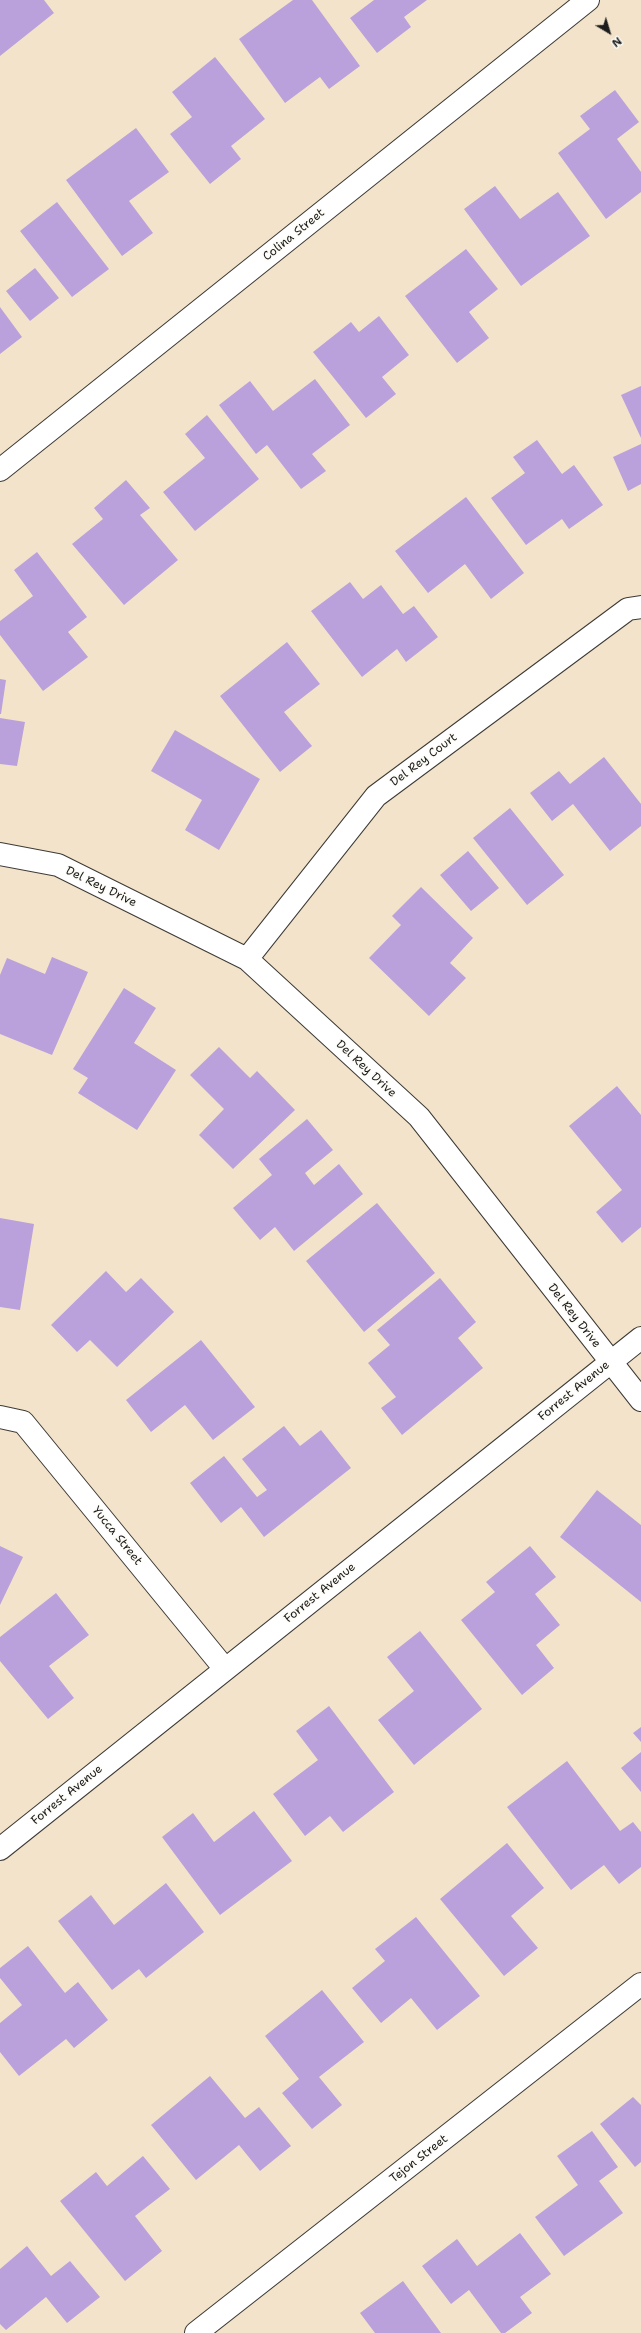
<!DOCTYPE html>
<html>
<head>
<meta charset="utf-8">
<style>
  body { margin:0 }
  #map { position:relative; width:641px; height:2333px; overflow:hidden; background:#f3e3ca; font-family:"Shantell Sans",sans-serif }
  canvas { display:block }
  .north { position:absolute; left:589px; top:12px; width:40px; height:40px; -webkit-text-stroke:3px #fdfcf7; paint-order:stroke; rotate:142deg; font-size:11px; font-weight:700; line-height:16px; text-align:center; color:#1c1c1c }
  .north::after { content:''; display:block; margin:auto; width:14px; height:18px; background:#1c1c1c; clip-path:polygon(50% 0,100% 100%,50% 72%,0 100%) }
</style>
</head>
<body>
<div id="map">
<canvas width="641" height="2333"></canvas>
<div class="north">N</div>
</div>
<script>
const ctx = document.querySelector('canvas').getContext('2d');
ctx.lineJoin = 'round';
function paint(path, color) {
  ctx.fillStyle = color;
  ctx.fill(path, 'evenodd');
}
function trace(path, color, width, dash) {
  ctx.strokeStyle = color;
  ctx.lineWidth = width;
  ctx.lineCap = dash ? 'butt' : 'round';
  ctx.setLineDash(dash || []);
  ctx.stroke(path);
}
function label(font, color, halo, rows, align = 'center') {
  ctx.font = font + ' "Shantell Sans",sans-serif';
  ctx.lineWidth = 3;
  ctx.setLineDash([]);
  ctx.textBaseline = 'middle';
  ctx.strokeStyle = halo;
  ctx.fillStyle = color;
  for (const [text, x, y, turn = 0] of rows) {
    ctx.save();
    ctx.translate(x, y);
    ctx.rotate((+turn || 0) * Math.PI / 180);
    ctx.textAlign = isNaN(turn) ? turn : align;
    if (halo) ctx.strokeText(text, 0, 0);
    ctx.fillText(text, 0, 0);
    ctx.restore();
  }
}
const building = new Path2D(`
  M 0,0 L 44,0 L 54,13 L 0,56 Z
  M 293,0 L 312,0 L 360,66 L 329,89 L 320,77 L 285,103 L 239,39 Z
  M 374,0 L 427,0 L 404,17 L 411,27 L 377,53 L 350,18 Z
  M 215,57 L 265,119 L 231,146 L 241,159 L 210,184 L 170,134 L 192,117 L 172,92 Z
  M 615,90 L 639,122 L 617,139 L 641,172 L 641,192 L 606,219 L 558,153 L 590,129 L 580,116 Z
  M 136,128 L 169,172 L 129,201 L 153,233 L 122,256 L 66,180 Z
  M 495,186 L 520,219 L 558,192 L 590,236 L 521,286 L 464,209 Z
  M 57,202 L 109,269 L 72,297 L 20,231 Z
  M 466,249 L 498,289 L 469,312 L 489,338 L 457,363 L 405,296 Z
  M 35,268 L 59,298 L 30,321 L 6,291 Z
  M 0,307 L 22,337 L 0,354 Z
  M 379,316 L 409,355 L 382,377 L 396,394 L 366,418 L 313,352 L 351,322 L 359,332 Z
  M 315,379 L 350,425 L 312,454 L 326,471 L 301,489 L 267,445 L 256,454 L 219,405 L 250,381 L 273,411 Z
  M 641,386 L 641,438 L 621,395 Z
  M 207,415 L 259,479 L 195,531 L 163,492 L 205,458 L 185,434 Z
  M 537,440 L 562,474 L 574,465 L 603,505 L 569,529 L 562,519 L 526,545 L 491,498 L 525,473 L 513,457 Z
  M 641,444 L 641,484 L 628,491 L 613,457 Z
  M 126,480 L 150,508 L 140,515 L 178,560 L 124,605 L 72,544 L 103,519 L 94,508 Z
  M 466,497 L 524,573 L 491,599 L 465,564 L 428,593 L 395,551 Z
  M 37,552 L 87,617 L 68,632 L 88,657 L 43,691 L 0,635 L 0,621 L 33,596 L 14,570 Z
  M 350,582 L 363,599 L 381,585 L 403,614 L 414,606 L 438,637 L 406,662 L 397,649 L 362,677 L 311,611 Z
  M 287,642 L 320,684 L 284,712 L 312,746 L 280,772 L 220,696 Z
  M 0,679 L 6,680 L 1,714 L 0,714 Z
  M 0,718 L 25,722 L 17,766 L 0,764 Z
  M 175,730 L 260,779 L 219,850 L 185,830 L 202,800 L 151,771 Z
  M 604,757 L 641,804 L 641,826 L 610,851 L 573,804 L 552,821 L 530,793 L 559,771 L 570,784 Z
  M 510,808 L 564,875 L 527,905 L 473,838 Z
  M 468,851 L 499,888 L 471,911 L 440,875 Z
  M 421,887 L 473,938 L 450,963 L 466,978 L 429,1016 L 369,958 L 401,925 L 392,916 Z
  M 52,957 L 88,972 L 52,1055 L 0,1034 L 0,975 L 7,958 L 45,974 Z
  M 124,988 L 156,1008 L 134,1043 L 176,1070 L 137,1130 L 78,1093 L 88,1078 L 73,1069 Z
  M 219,1047 L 250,1078 L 257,1071 L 295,1110 L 233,1169 L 199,1135 L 224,1109 L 190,1075 Z
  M 617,1086 L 641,1115 L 641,1227 L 622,1243 L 596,1212 L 622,1190 L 569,1126 Z
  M 307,1119 L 333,1150 L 305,1173 L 314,1185 L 339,1164 L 363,1194 L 294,1251 L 275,1227 L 260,1240 L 233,1208 L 272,1175 L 259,1159 Z
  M 377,1203 L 435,1273 L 364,1332 L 306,1261 Z
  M 0,1218 L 34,1224 L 20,1310 L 0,1307 Z
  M 106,1271 L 126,1292 L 141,1278 L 174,1312 L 117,1367 L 90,1340 L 77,1352 L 51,1325 Z
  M 440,1278 L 476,1322 L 458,1338 L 483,1368 L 402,1435 L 381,1408 L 396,1397 L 368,1363 L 390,1345 L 377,1330 Z
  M 201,1340 L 255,1407 L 213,1440 L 185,1405 L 151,1432 L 126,1400 Z
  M 284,1426 L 300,1446 L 321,1430 L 351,1468 L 264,1537 L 241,1507 L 221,1523 L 190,1483 L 224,1456 L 257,1497 L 267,1490 L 242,1459 Z
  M 597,1490 L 641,1525 L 641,1602 L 560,1537 Z
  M 0,1546 L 23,1557 L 0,1605 Z
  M 530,1546 L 556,1577 L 535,1594 L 560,1625 L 536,1645 L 554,1668 L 522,1695 L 461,1620 L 495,1592 L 486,1582 Z
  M 56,1593 L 89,1635 L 49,1666 L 74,1698 L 48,1719 L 0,1661 L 0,1637 Z
  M 420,1631 L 482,1709 L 414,1765 L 378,1720 L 414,1691 L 387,1657 Z
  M 329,1706 L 394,1792 L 343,1832 L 330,1816 L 305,1836 L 273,1794 L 318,1760 L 296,1731 Z
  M 641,1727 L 641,1742 L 633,1733 Z
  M 641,1752 L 641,1792 L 621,1768 Z
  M 567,1761 L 620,1831 L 633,1822 L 641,1832 L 641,1867 L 619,1884 L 604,1865 L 571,1890 L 507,1807 Z
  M 254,1811 L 292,1861 L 220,1915 L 162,1837 L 193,1813 L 214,1842 Z
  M 507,1843 L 544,1888 L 511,1916 L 538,1948 L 504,1976 L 440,1899 Z
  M 166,1883 L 204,1932 L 146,1978 L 139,1969 L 112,1990 L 58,1921 L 91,1895 L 114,1925 Z
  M 416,1917 L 480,1996 L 437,2030 L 411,1998 L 381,2023 L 352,1988 L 385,1961 L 375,1949 Z
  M 28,1946 L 65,1993 L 78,1982 L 108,2020 L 74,2048 L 66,2039 L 19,2076 L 0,2052 L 0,2023 L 22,2005 L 0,1978 L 0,1968 Z
  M 322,1990 L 364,2042 L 319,2077 L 342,2105 L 312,2129 L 282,2093 L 299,2079 L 265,2036 Z
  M 210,2076 L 245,2118 L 259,2107 L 291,2146 L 260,2171 L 239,2145 L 196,2180 L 151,2125 Z
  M 633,2097 L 641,2105 L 641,2162 L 635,2167 L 600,2124 Z
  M 592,2131 L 618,2167 L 599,2181 L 623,2213 L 564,2256 L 535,2217 L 578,2185 L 557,2156 Z
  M 143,2156 L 170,2189 L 135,2216 L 162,2251 L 125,2281 L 60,2201 L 96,2172 L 107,2186 Z
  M 520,2233 L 551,2274 L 520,2297 L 532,2313 L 505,2333 L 501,2333 L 469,2290 L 451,2304 L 422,2266 L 457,2239 L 477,2266 Z
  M 27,2246 L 51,2276 L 70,2261 L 100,2297 L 67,2323 L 46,2297 L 6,2330 L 0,2324 L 0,2269 Z
  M 403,2281 L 441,2333 L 375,2333 L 360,2313 Z`);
const minor = new Path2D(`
  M 0,470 L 588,0
  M 0,854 L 58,865 L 247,959 L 419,1117 L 641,1400
  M 247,959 L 376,796 L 628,609 L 641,607
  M 0,1417 L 23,1422 L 225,1669
  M 0,1849 L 641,1338
  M 196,2333 L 641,1984`);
const streetNames = [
  ["Colina Street",294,235,-39],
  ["Del Rey Court",424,760,-37],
  ["Del Rey Drive",101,887,26],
  ["Del Rey Drive",366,1069,43],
  ["Del Rey Drive",574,1316,52],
  ["Forrest Avenue",574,1391,-39],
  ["Yucca Street",117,1536,51],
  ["Forrest Avenue",320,1593,-39],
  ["Forrest Avenue",67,1795,-39],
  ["Tejon Street",419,2159,-38]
];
paint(building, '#baa1dc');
trace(minor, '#3c3a36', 24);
trace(minor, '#fff', 22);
label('12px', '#1c1c1c', '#fdfcf7', streetNames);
</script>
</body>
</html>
